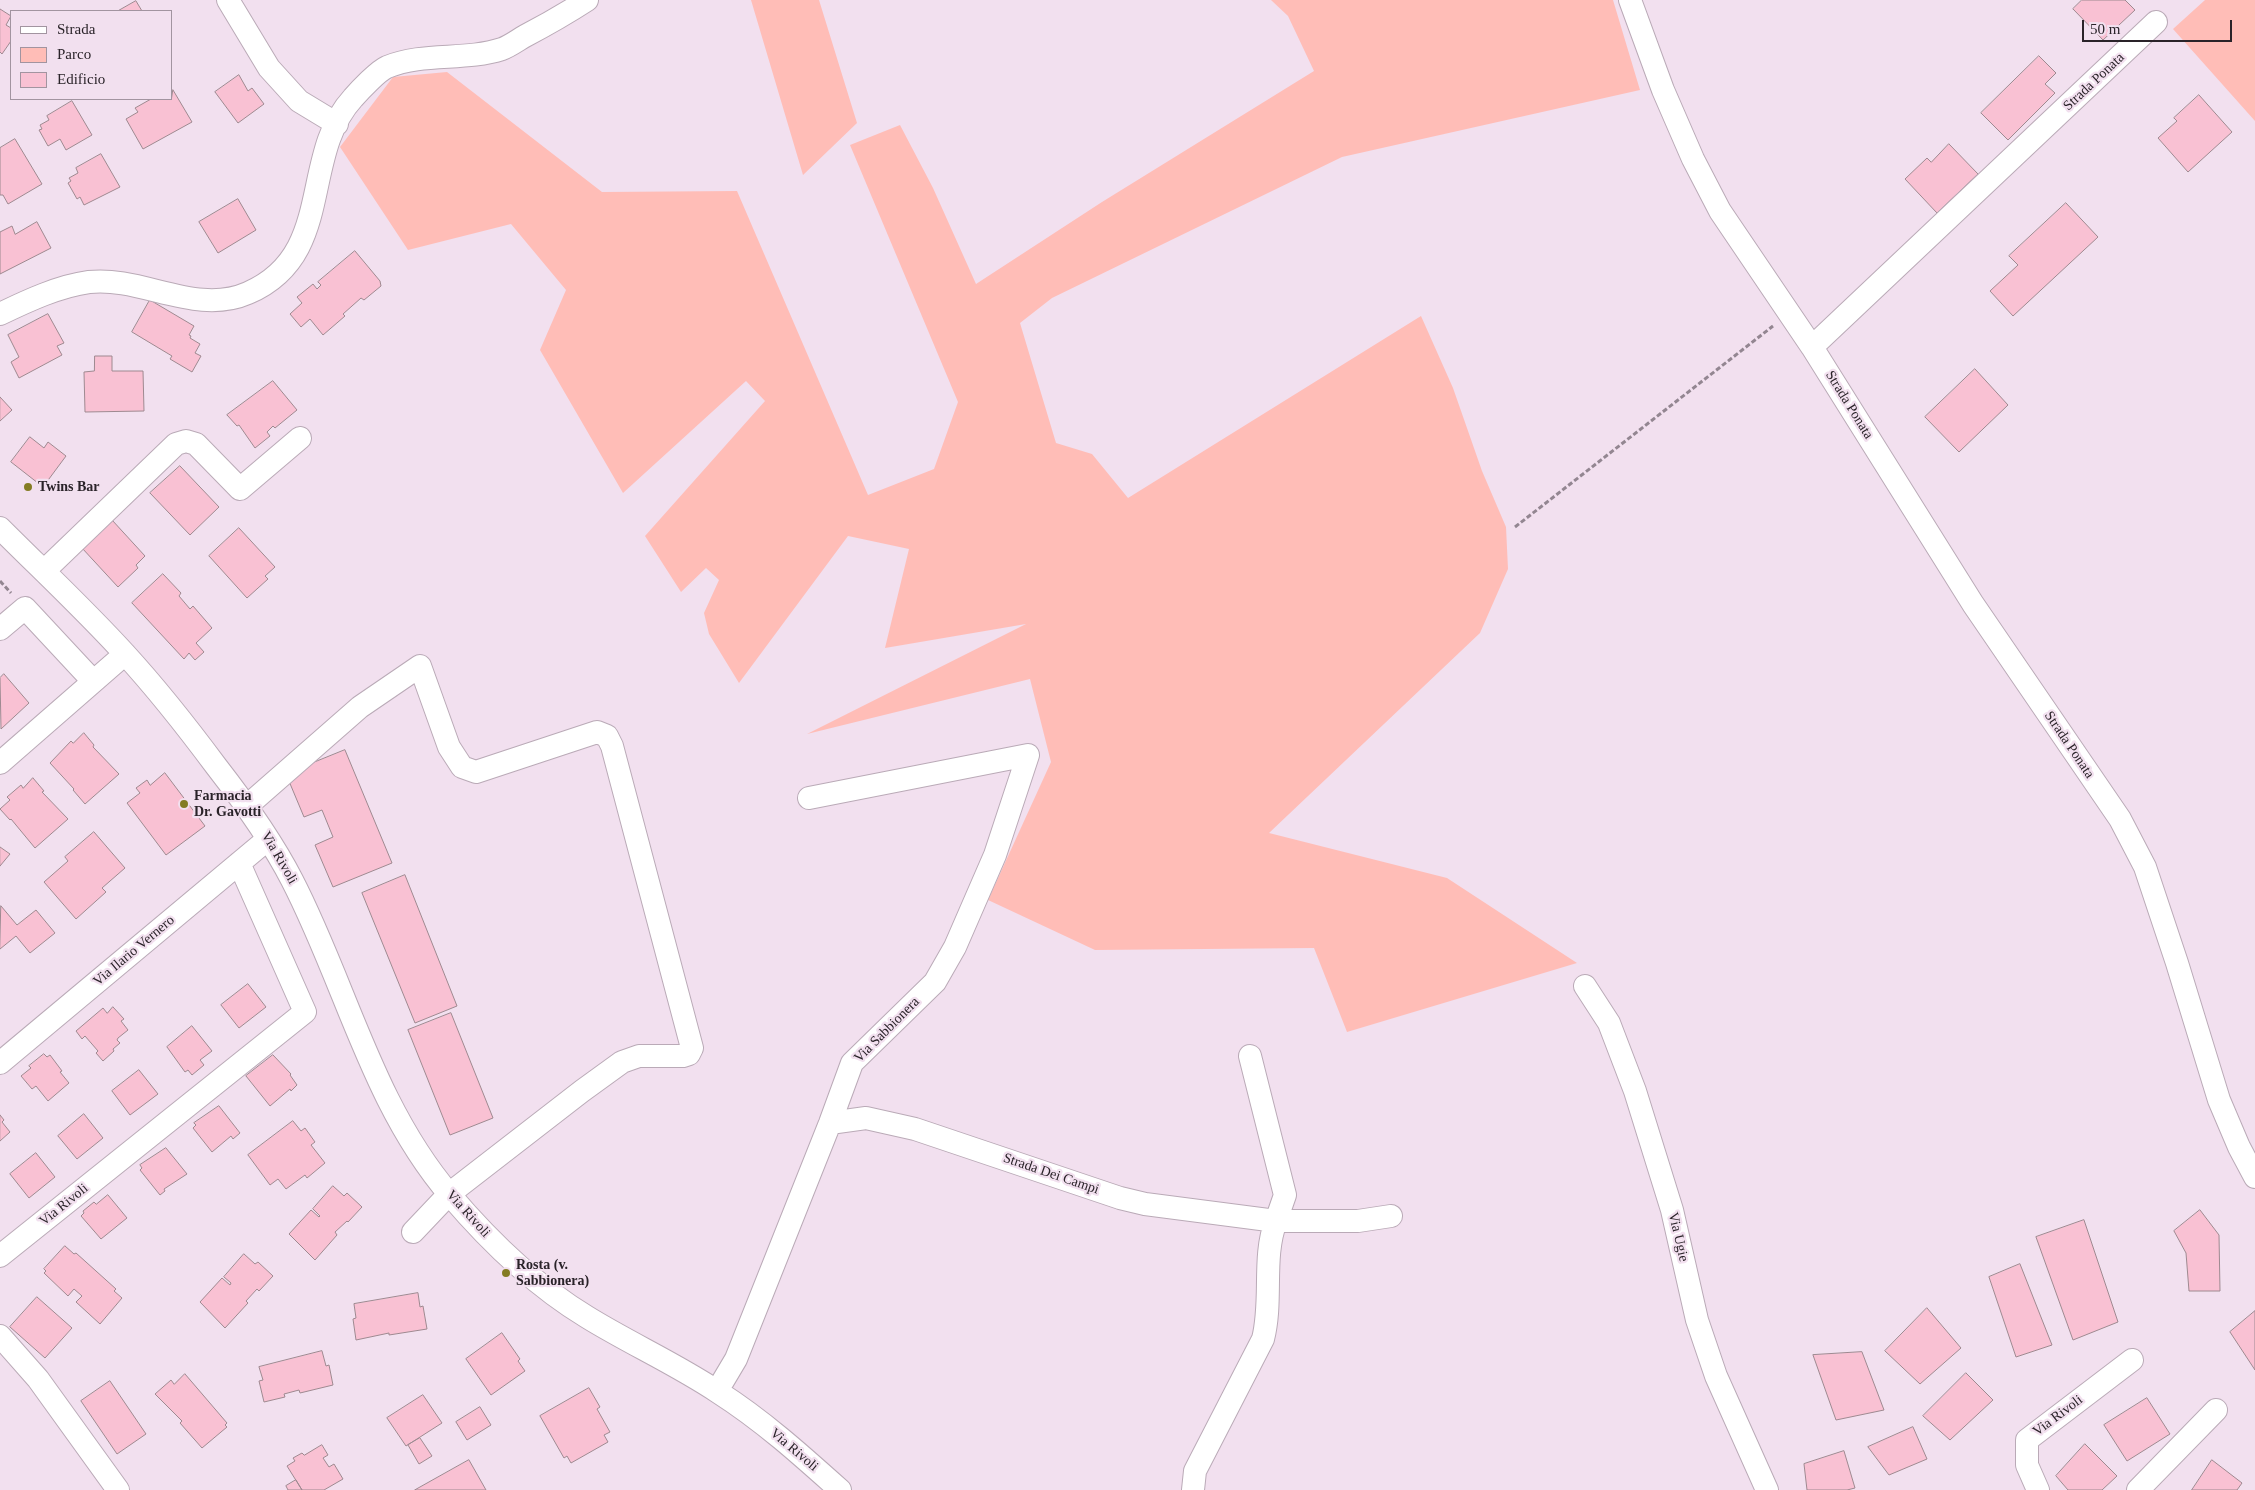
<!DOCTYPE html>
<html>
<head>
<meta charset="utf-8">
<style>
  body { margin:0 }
  #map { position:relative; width:2255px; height:1490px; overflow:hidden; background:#f2e0ef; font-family:Georgia,serif }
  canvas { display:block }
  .legend { position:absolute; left:10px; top:10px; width:162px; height:90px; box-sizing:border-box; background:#f2e0ef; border:1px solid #a294a0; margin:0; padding:6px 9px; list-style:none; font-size:15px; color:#2a2329 }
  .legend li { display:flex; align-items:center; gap:10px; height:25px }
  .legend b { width:25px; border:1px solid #a294a0 }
  .scale { position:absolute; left:2082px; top:20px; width:150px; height:22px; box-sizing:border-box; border:2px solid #2a2329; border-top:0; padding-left:6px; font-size:15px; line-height:18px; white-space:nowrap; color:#2a2329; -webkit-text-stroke:4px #f2e0ef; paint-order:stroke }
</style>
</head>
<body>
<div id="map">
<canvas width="2255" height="1490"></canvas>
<ul class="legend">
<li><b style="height:6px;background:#fff"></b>Strada</li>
<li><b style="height:14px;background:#ffbdb7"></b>Parco</li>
<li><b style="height:14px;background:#f9c1d3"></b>Edificio</li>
</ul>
<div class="scale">50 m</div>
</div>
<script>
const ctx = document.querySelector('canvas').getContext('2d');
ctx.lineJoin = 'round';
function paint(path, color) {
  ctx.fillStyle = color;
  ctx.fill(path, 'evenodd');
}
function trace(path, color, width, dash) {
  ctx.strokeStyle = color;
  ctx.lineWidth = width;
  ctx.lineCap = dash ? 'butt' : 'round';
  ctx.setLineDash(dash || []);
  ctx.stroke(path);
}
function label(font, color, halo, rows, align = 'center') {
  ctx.font = font + ' Georgia,serif';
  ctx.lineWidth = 4.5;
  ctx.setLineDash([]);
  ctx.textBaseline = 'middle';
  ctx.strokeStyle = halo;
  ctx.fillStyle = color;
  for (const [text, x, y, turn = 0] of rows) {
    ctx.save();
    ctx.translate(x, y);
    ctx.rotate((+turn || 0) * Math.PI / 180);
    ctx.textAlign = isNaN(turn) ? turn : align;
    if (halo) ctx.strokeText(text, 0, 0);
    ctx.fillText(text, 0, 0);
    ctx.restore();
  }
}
const green = new Path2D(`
  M 751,0 L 819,0 L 857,123 L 803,175 Z
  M 1271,0 L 1613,0 L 1640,90 L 1342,157 L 1052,298 L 1020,323 L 1056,443 L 1092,454 L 1128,498 L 1421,316 L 1453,388 L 1482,471 L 1506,527 L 1508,569 L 1480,633 L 1269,833 L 1447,878 L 1577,963 L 1347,1032 L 1314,948 L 1095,950 L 988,900 L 1051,762 L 1030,679 L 807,734 L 1026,624 L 885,648 L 909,549 L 848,536 L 739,683 L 709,634 L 704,613 L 719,580 L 706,568 L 681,592 L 645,536 L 765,401 L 746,381 L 623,493 L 540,350 L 566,290 L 511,224 L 408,250 L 340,147 L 393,77 L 447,72 L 602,192 L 737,191 L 868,495 L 934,469 L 958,402 L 850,145 L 900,125 L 933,188 L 976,284 L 1102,202 L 1314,71 L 1288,16 Z
  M 2205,0 L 2255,0 L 2255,121 L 2173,29 Z`);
const building = new Path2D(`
  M 2082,0 L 2125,0 L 2135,10 L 2103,40 L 2073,9 Z
  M 136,1 L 142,11 L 118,11 Z
  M 0,9 L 11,16 L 6,25 L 11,28 L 11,41 L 2,54 L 0,52 Z
  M 2039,56 L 2056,73 L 2045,84 L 2055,93 L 2008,140 L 1981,113 Z
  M 239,75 L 248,91 L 252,88 L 264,104 L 238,123 L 215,92 Z
  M 173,90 L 192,122 L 143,149 L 126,119 L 138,112 L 135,108 L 151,99 L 171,99 Z
  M 2199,95 L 2232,132 L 2188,172 L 2158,138 L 2177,121 L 2174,118 Z
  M 72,101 L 92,135 L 66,150 L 60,139 L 48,146 L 39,130 L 42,129 L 40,125 L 49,120 L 47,116 Z
  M 15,139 L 42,184 L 8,204 L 3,195 L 0,195 L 0,148 Z
  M 1949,144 L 1978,174 L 1937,213 L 1905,179 L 1927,158 L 1931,162 Z
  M 101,154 L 120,187 L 84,205 L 80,197 L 77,199 L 68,183 L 71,181 L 69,178 L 78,173 L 76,168 Z
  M 238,199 L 256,230 L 218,253 L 199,222 Z
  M 2066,203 L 2098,237 L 2013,316 L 1990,291 L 2018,265 L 2009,256 Z
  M 37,222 L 51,248 L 0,274 L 0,232 L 12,226 L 15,234 Z
  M 355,251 L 380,281 L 381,286 L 364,300 L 361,298 L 343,314 L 345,316 L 323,335 L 310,319 L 301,327 L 290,314 L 302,303 L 297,297 L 313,284 L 317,289 L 321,285 L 318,282 Z
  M 150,300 L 194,326 L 189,335 L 191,336 L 190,338 L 200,344 L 195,353 L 201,356 L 192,372 L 170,359 L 172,356 L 132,332 Z
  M 48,314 L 64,343 L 57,346 L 62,355 L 19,378 L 11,362 L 19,357 L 8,335 Z
  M 95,356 L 112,356 L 112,371 L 143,371 L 144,411 L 85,412 L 84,372 L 94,371 Z
  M 1975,369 L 2008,405 L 1959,452 L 1925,417 Z
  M 273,381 L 297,410 L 275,428 L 273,426 L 267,432 L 270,436 L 255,448 L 239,425 L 237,426 L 227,415 Z
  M 0,397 L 12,410 L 0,421 Z
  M 30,437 L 44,448 L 48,442 L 66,456 L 43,487 L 11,462 Z
  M 180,466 L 219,507 L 190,535 L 150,493 Z
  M 112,520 L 145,556 L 136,565 L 138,568 L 118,587 L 82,548 Z
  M 239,528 L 275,567 L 265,576 L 268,579 L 247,598 L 209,556 Z
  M 163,574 L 181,593 L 179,596 L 190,609 L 193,606 L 212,628 L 196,643 L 204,652 L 195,660 L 189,653 L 184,659 L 132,603 Z
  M 4,674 L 29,703 L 1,729 L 0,678 Z
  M 84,733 L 94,745 L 93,747 L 119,774 L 85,804 L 73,790 L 74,789 L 50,763 L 71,741 L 73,743 Z
  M 345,750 L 392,863 L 333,887 L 315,845 L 333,837 L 322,810 L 304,817 L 286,774 Z
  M 165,773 L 205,826 L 166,855 L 127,803 L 140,793 L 136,788 L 147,780 L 150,785 Z
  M 33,778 L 44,791 L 42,792 L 68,819 L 35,848 L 11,819 L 10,820 L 0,809 L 10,800 L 7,797 L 21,785 L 23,788 Z
  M 94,832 L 125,868 L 102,888 L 106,892 L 76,919 L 44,882 L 68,861 L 65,857 Z
  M 0,847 L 10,854 L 0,866 Z
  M 405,875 L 457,1006 L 415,1023 L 362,893 Z
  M 1,906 L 17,925 L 36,910 L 55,933 L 30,953 L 16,936 L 0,949 Z
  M 248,984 L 266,1007 L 239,1028 L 221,1005 Z
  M 113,1007 L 124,1019 L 121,1021 L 128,1030 L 118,1038 L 117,1040 L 120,1043 L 113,1049 L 114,1051 L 103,1061 L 96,1053 L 98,1051 L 85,1036 L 82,1039 L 76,1031 L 103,1008 L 107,1013 Z
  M 451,1013 L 493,1118 L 450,1135 L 408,1030 Z
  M 192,1026 L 212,1051 L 200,1060 L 204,1065 L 192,1075 L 188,1070 L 185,1072 L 167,1047 Z
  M 44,1054 L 47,1057 L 50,1055 L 62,1071 L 60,1072 L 69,1083 L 48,1101 L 36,1086 L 32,1089 L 21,1076 L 31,1068 L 29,1066 Z
  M 273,1055 L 291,1074 L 290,1075 L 297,1085 L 291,1091 L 290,1089 L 270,1106 L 246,1076 Z
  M 139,1070 L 158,1094 L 130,1115 L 112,1091 Z
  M 219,1106 L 240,1133 L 233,1139 L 231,1136 L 212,1152 L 193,1128 L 196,1125 L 194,1123 Z
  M 84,1114 L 103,1138 L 77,1159 L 58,1136 Z
  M 0,1115 L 4,1120 L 2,1122 L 10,1132 L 0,1141 Z
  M 293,1121 L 301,1131 L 305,1128 L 315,1142 L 311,1145 L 325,1163 L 307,1178 L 305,1175 L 286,1189 L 278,1179 L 270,1185 L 248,1155 Z
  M 166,1148 L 187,1174 L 164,1189 L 165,1191 L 160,1195 L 140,1170 L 142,1168 L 140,1165 Z
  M 36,1153 L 55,1177 L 29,1198 L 10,1174 Z
  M 333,1186 L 344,1196 L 347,1193 L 362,1207 L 348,1222 L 347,1221 L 335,1232 L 337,1235 L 315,1260 L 289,1234 L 311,1210 L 319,1217 L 320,1216 L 313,1209 Z
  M 108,1195 L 127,1218 L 101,1239 L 81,1216 L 84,1213 L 83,1211 L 94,1202 L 96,1204 Z
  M 2200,1210 L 2219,1235 L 2220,1291 L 2189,1291 L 2186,1253 L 2174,1231 Z
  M 2084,1220 L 2118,1322 L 2073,1340 L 2036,1237 Z
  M 65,1246 L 74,1254 L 76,1253 L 116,1289 L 114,1291 L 122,1298 L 100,1324 L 76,1302 L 82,1296 L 74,1289 L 68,1296 L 44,1273 L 46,1271 L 44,1269 Z
  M 244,1254 L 255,1264 L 258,1262 L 273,1276 L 259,1291 L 257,1289 L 246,1301 L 248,1303 L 225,1328 L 200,1302 L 222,1278 L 230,1285 L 231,1283 L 224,1277 Z
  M 2020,1264 L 2052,1345 L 2016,1357 L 1989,1277 Z
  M 418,1293 L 420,1307 L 423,1306 L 427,1329 L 389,1335 L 389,1333 L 356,1340 L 353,1319 L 356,1318 L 354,1304 Z
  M 37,1297 L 72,1328 L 45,1358 L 10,1327 Z
  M 1927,1308 L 1961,1348 L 1920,1384 L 1885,1351 Z
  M 2255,1311 L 2255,1370 L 2230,1332 Z
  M 502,1333 L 520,1359 L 518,1361 L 525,1371 L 491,1395 L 466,1359 Z
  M 322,1351 L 326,1366 L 329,1365 L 333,1385 L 300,1393 L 299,1390 L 284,1394 L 285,1397 L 264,1402 L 259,1381 L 263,1380 L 259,1367 Z
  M 1862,1352 L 1884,1410 L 1836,1420 L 1813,1355 Z
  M 1966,1373 L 1993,1400 L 1950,1440 L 1923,1416 Z
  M 185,1374 L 227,1423 L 225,1425 L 227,1427 L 202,1448 L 180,1423 L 182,1421 L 155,1394 L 171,1380 L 174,1384 Z
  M 110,1381 L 146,1434 L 117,1454 L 81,1401 Z
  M 589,1388 L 600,1407 L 597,1409 L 610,1432 L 604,1435 L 608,1442 L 571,1463 L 567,1456 L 564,1458 L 540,1416 Z
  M 423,1395 L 442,1423 L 406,1446 L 387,1418 Z
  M 2147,1398 L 2170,1434 L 2127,1461 L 2104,1425 Z
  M 480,1407 L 491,1425 L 467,1440 L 456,1422 Z
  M 1913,1427 L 1927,1459 L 1889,1475 L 1868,1447 Z
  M 420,1438 L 432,1456 L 419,1464 L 408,1445 Z
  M 2085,1444 L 2117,1476 L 2102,1490 L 2068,1490 L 2056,1476 Z
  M 322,1445 L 328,1455 L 323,1458 L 329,1467 L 334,1464 L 343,1479 L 324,1490 L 302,1490 L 287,1466 L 295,1461 L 293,1458 L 302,1453 L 304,1455 Z
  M 1844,1451 L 1855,1488 L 1847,1490 L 1807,1490 L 1804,1464 Z
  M 469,1460 L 486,1490 L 415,1490 Z
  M 2212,1460 L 2242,1483 L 2237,1490 L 2192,1490 Z
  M 296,1480 L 302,1490 L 288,1490 L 286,1486 Z`);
const path = new Path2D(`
  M 1515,527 L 1773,326
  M 0,581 L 11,593`);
const minor = new Path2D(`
  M 228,0 L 269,68 L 299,101 L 337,124
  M 1630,0 L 1663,90 L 1693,159 L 1720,211 L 1812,347 L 1973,604 L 2120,819 L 2145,867 L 2177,963 L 2219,1100 L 2239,1147 L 2255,1177
  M 0,314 C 27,301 59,286 89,282 C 142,276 196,316 248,293 C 336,255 299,157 353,98 C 360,90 378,71 387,67 C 423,52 465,61 502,49 C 510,46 518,40 525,36 C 546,25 567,13 587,0
  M 1812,347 L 2156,22
  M 0,528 C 42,570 85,610 125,654 C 157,689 187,727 216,766 C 244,802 271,839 292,880 C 346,984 372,1104 450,1195 C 490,1242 534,1285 587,1317 C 629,1343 676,1364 718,1392 C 762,1420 801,1455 840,1490
  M 44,571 L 176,444 L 186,441 L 196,444 L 240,489 L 300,438
  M 0,629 L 25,608 L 93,681
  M 0,763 L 125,654
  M 247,806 L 360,707 L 420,666 L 449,747 L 462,767 L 476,772 L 597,732 L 607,736 L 612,746 L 692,1048 L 689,1054 L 683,1056 L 639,1056 L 622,1062 L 582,1091 L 449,1194 L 413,1232
  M 1585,986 L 1609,1023 L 1635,1091 L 1672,1210 L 1697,1320 L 1716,1376 L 1767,1490
  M 0,1063 L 268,839
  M 830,1123 L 866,1118 L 915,1129 L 1120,1198 L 1145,1204 L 1276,1221 L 1285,1195 L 1250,1056
  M 0,1256 L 305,1012 L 239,863
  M 0,1336 L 38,1379 L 118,1490
  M 717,1391 L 736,1359 L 830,1123 L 852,1063 L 935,982 L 955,947 L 995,855 L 1028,755 L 809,798
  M 1193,1490 L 1195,1471 L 1263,1339 C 1273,1300 1262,1258 1276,1221 L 1358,1221 L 1391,1216
  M 2038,1490 L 2027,1465 L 2027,1440 L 2132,1360
  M 2138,1490 L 2216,1410`);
const markers = [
  [28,487,5,"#847c23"],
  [184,804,5,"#847c23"],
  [506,1273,5,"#847c23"]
];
const streetNames = [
  ["Strada Ponata",2094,82,-43],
  ["Strada Ponata",1849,405,58],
  ["Strada Ponata",2069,745,56],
  ["Via Rivoli",279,858,60],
  ["Via Ilario Vernero",134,951,-40],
  ["Via Sabbionera",887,1030,-45],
  ["Strada Dei Campi",1051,1174,19],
  ["Via Rivoli",64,1205,-39],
  ["Via Rivoli",468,1214,48],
  ["Via Ugie",1678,1237,77],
  ["Via Rivoli",2058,1416,-37],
  ["Via Rivoli",794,1450,40]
];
const poiNames = [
  ["Twins Bar",38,487],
  ["Farmacia",194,796],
  ["Dr. Gavotti",194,812],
  ["Rosta (v.",516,1265],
  ["Sabbionera)",516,1281]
];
paint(green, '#ffbdb7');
paint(building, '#f9c1d3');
trace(building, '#9e8990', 1);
trace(minor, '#baaab7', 24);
trace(path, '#938691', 3, [5, 2.5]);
trace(minor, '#fff', 22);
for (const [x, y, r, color] of markers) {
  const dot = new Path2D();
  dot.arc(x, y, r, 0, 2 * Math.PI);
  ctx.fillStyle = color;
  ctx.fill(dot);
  trace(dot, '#f2e0ef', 2);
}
label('14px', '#2a2329', '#f2e0ef', streetNames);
label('bold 14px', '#2a2329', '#f2e0ef', poiNames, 'left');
</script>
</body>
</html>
